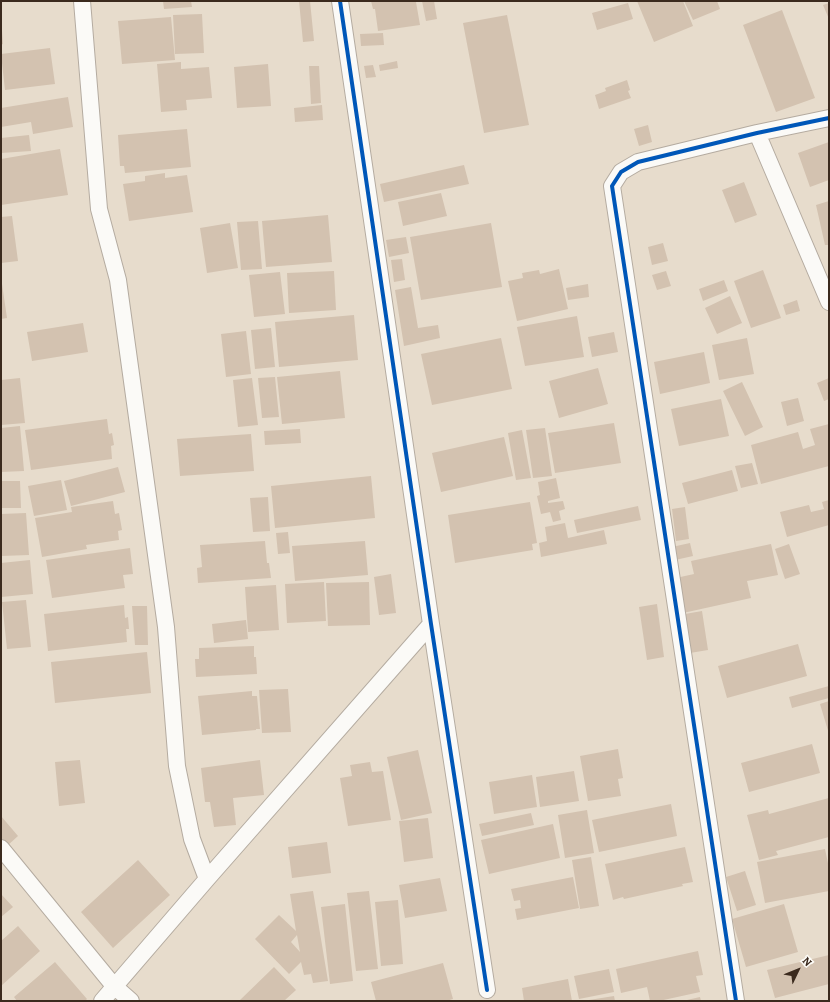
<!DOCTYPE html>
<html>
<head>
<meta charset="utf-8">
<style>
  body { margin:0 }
  #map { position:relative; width:830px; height:1002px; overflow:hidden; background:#e7dccc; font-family:Alegreya,serif }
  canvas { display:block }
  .frame { position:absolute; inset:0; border:2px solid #3b2a1e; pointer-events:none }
  .north { position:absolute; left:778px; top:950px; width:40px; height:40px; -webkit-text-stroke:3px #fdfcf7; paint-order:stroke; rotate:47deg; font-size:11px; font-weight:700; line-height:16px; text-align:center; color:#3b2a1e }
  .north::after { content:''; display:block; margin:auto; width:14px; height:18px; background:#3b2a1e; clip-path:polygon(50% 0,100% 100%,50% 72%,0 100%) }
</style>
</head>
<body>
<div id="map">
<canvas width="830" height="1002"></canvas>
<div class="frame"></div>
<div class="north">N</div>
</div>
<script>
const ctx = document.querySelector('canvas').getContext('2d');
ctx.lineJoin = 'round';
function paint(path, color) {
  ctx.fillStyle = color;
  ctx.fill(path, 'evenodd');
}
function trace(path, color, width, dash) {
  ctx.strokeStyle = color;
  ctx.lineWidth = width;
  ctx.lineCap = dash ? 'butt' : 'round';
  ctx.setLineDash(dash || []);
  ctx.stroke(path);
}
const building = new Path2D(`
  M 163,1 L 191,1 L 192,7 L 164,9 Z
  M 299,1 L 310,1 L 314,41 L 303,42 Z
  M 371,1 L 419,1 L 416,2 L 420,25 L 378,31 L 375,9 L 373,9 Z
  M 422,1 L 434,1 L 437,19 L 426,21 Z
  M 637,1 L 683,1 L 693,26 L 654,42 Z
  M 684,1 L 717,1 L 720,9 L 693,20 Z
  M 628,3 L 633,19 L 597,30 L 592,13 Z
  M 829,3 L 829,19 L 823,5 Z
  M 782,10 L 815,98 L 776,112 L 743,25 Z
  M 202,14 L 204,53 L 175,54 L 173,15 Z
  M 507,15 L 529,125 L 484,133 L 463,23 Z
  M 171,17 L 175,60 L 122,64 L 118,21 Z
  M 1,30 L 2,30 L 3,44 L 1,45 Z
  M 383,33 L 384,45 L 361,46 L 360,34 Z
  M 50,48 L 55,84 L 5,90 L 1,54 Z
  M 397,61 L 398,68 L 380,71 L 379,65 Z
  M 181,62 L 181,69 L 209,67 L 212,98 L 186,100 L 187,110 L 161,112 L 157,64 Z
  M 268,64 L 271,106 L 237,108 L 234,67 Z
  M 373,65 L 376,77 L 366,78 L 364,66 Z
  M 309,66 L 319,66 L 321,103 L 311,104 Z
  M 627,80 L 630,90 L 628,91 L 631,98 L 599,109 L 595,95 L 606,91 L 605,88 Z
  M 68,97 L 73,127 L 33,134 L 31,122 L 1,127 L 1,108 Z
  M 322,105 L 323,120 L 295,122 L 294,108 Z
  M 648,125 L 652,142 L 639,146 L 634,129 Z
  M 187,129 L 191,167 L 125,173 L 124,166 L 120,166 L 118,135 Z
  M 29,135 L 31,151 L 1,153 L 1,138 Z
  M 829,142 L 829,180 L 810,187 L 798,153 Z
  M 60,149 L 68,195 L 1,205 L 1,159 Z
  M 464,165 L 469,184 L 384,202 L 380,184 Z
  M 165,173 L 165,178 L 187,175 L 193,212 L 129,221 L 123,184 L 145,181 L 145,176 Z
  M 744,182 L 757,215 L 735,223 L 722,190 Z
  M 441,193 L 447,216 L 403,226 L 398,202 Z
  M 829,201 L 829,245 L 825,245 L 816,205 Z
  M 328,215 L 332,262 L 266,267 L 262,221 Z
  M 12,216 L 18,261 L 1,263 L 1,217 Z
  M 258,221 L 262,269 L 241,270 L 237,222 Z
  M 230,223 L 238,268 L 207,273 L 200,228 Z
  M 491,223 L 502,287 L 421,300 L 410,237 Z
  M 406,237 L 409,253 L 389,257 L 386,240 Z
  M 663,243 L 668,261 L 652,265 L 648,247 Z
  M 402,259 L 405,280 L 394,282 L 391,260 Z
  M 559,269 L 568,309 L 517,321 L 508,281 L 523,278 L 522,273 L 539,270 L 540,274 Z
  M 763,270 L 781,318 L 751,328 L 734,281 Z
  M 334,271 L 336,310 L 289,313 L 287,273 Z
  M 666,271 L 671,286 L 657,290 L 652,275 Z
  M 280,272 L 285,314 L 254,317 L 249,275 Z
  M 1,277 L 7,318 L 1,319 Z
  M 724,280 L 728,291 L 703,301 L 699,289 Z
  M 588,284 L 589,297 L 568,300 L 566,288 Z
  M 411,287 L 418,328 L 438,325 L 440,338 L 404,346 L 395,290 Z
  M 730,296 L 742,323 L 717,334 L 705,308 Z
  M 797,300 L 800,311 L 786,315 L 783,305 Z
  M 354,315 L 358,360 L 279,367 L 275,322 Z
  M 577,316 L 584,357 L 525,366 L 517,327 Z
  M 83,323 L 88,352 L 32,361 L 27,332 Z
  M 271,328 L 275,367 L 255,369 L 251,330 Z
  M 246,331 L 251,374 L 226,377 L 221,334 Z
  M 614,332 L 618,352 L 592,357 L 588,337 Z
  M 501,338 L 512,389 L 432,405 L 421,354 Z
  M 747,338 L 754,374 L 719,380 L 712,345 Z
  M 704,352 L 710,383 L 660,394 L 654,362 Z
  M 598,368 L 608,404 L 559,418 L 549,381 Z
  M 340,371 L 345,418 L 282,424 L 277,377 Z
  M 275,377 L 279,417 L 262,418 L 258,378 Z
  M 20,378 L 25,423 L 1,425 L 1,380 Z
  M 252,378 L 258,425 L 238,427 L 233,380 Z
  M 829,378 L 829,399 L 824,401 L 817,383 Z
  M 742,382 L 763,427 L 745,436 L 723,391 Z
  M 798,398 L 804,421 L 787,426 L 781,402 Z
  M 721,399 L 729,436 L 679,446 L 671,409 Z
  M 107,419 L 109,434 L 112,433 L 114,445 L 111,446 L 112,459 L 31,470 L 25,430 Z
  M 614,423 L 621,463 L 555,473 L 548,433 Z
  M 829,424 L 829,466 L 761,484 L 751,445 L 798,432 L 803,449 L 815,445 L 810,429 Z
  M 20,426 L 24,471 L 1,472 L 1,428 Z
  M 545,428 L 552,476 L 533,478 L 526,430 Z
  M 300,429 L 301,443 L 265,445 L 264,431 Z
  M 522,430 L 531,478 L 516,480 L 508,433 Z
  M 251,434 L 254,471 L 180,476 L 177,439 Z
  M 504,437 L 513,476 L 441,492 L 432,453 Z
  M 752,463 L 758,484 L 741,488 L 735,466 Z
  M 118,467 L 125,492 L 71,506 L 64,481 Z
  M 732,470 L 738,491 L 688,504 L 682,483 Z
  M 371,476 L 375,518 L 275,528 L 271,486 Z
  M 556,478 L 560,498 L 548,501 L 548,503 L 563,501 L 565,509 L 559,511 L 561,520 L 553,522 L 550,512 L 541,514 L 537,496 L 540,495 L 538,482 Z
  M 61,480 L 67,510 L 34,516 L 28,486 Z
  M 1,481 L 20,481 L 21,508 L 1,508 Z
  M 268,497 L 270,531 L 253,532 L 250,498 Z
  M 829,500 L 829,525 L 787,537 L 780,512 L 809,505 L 811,512 L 824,509 L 822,502 Z
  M 113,501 L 115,514 L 119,513 L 122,530 L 118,531 L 119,540 L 86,545 L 87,549 L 42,557 L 35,518 L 72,512 L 71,507 Z
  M 530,502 L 537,543 L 532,544 L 533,550 L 455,563 L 448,515 Z
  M 638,506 L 641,520 L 577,533 L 574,520 Z
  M 685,507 L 689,539 L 676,541 L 672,509 Z
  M 26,513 L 29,555 L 1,556 L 1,514 Z
  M 565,523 L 568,538 L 604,530 L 607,544 L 541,557 L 539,543 L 547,541 L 545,527 Z
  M 288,532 L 290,553 L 278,554 L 276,533 Z
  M 265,541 L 267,563 L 269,563 L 271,578 L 198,583 L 197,568 L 202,567 L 200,545 Z
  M 365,541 L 368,575 L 295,581 L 292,546 Z
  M 690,543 L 693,556 L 675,560 L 672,547 Z
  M 771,544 L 778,575 L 747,581 L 751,598 L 683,613 L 676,578 L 694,574 L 691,561 Z
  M 789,544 L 800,574 L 785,579 L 775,549 Z
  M 130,548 L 133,574 L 123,575 L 125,588 L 52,598 L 46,560 Z
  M 30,560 L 33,594 L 1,597 L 1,563 Z
  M 391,574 L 396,613 L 379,615 L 374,577 Z
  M 324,582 L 326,621 L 287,623 L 285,584 Z
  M 369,582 L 370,625 L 328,626 L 326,583 Z
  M 276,585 L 279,630 L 248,632 L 245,587 Z
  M 26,600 L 31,647 L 7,649 L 2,602 Z
  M 657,604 L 664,657 L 647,660 L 639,607 Z
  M 124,605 L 125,618 L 128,617 L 129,629 L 126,629 L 127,642 L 48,651 L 44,614 Z
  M 132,606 L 147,606 L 148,645 L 135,645 Z
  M 702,611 L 708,650 L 690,653 L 685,614 Z
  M 246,620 L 248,639 L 214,643 L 212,624 Z
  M 798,644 L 807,676 L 727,698 L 718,666 Z
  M 254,646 L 254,657 L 256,657 L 257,674 L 196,677 L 195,659 L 199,659 L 199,648 Z
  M 147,652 L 151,693 L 55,703 L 51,662 Z
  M 829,686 L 829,698 L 792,708 L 789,697 Z
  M 288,689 L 291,732 L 262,733 L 259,690 Z
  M 252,691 L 252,696 L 257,696 L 260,729 L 256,729 L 256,730 L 202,735 L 198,696 Z
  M 829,701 L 829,734 L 820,704 Z
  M 812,744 L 820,773 L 749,792 L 741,763 Z
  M 618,749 L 623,778 L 618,779 L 621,796 L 588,801 L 580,756 Z
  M 418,750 L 432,813 L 401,820 L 387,757 Z
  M 80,760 L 85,803 L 59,806 L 55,762 Z
  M 260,760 L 264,795 L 233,798 L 236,825 L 214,827 L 210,802 L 205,802 L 201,768 Z
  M 370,762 L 372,772 L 383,771 L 391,820 L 348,826 L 340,778 L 352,776 L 350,765 Z
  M 574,771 L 579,801 L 540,807 L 536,777 Z
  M 532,775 L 537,807 L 494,814 L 489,782 Z
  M 829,798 L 829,837 L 776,851 L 778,855 L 759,860 L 747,815 L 768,810 L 769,814 Z
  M 671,804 L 677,836 L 599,852 L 592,820 Z
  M 587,810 L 594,853 L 565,858 L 558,815 Z
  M 531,813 L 534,825 L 482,836 L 479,824 Z
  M 1,816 L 18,836 L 7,846 L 1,839 Z
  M 428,818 L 433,858 L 404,862 L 399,821 Z
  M 553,824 L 560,858 L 489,874 L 481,840 Z
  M 327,842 L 331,873 L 292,878 L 288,847 Z
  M 685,847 L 693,882 L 682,884 L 683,886 L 624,899 L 623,897 L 613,900 L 605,864 Z
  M 825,849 L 829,868 L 829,891 L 765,903 L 757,862 Z
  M 591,857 L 599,906 L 580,909 L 572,860 Z
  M 138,860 L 170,895 L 113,948 L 81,912 Z
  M 745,871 L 756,905 L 737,911 L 726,877 Z
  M 573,877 L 579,908 L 517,920 L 515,909 L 521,908 L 520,900 L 514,901 L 511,889 Z
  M 440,878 L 447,911 L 405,918 L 399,885 Z
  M 313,891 L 328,981 L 313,983 L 311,974 L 304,975 L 301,962 L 289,974 L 255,939 L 279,915 L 296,931 L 290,894 ZM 297,935 L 300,952 L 291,942 Z
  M 369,891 L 378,969 L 356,971 L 347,893 Z
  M 1,894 L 13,907 L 1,917 Z
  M 398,900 L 403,964 L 381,966 L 375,902 Z
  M 345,904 L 353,981 L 330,984 L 321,907 Z
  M 784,904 L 798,952 L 746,967 L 732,919 Z
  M 18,926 L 40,951 L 1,986 L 1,941 Z
  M 698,951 L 703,975 L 696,976 L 700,992 L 659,1001 L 650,1001 L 647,987 L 621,993 L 616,969 Z
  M 829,955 L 829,984 L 775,998 L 767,970 Z
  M 55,962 L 87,999 L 85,1001 L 17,1001 L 14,997 Z
  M 443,963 L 453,999 L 446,1001 L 376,1001 L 371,982 Z
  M 274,967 L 296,990 L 284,1001 L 239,1001 Z
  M 609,969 L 614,992 L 579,999 L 574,976 Z
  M 568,979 L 572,1001 L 524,1001 L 522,988 Z
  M 614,996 L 615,1001 L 589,1001 L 589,1000 Z
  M 700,997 L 701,1001 L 687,1001 L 687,1000 Z`);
const street = new Path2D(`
  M 82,1 L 99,209 L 118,280 L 166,627 L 177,766 L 192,839 L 207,879
  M 340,1 L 431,624 L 487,990
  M 757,133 L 829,302
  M 1,848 L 114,986 L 131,1001
  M 102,1001 L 207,879 L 431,624
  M 736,1001 L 612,186 L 621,172 L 638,162 L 757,133 L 829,118`);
const cycleway = new Path2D(`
  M 340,1 L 431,624 L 487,990
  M 736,1001 L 612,186 L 621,172 L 638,162 L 757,133 L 829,118`);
paint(building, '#d3c2b0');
trace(street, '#b4aba0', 18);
trace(street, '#fbfaf7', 16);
trace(cycleway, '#0057b8', 4);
</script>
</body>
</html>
